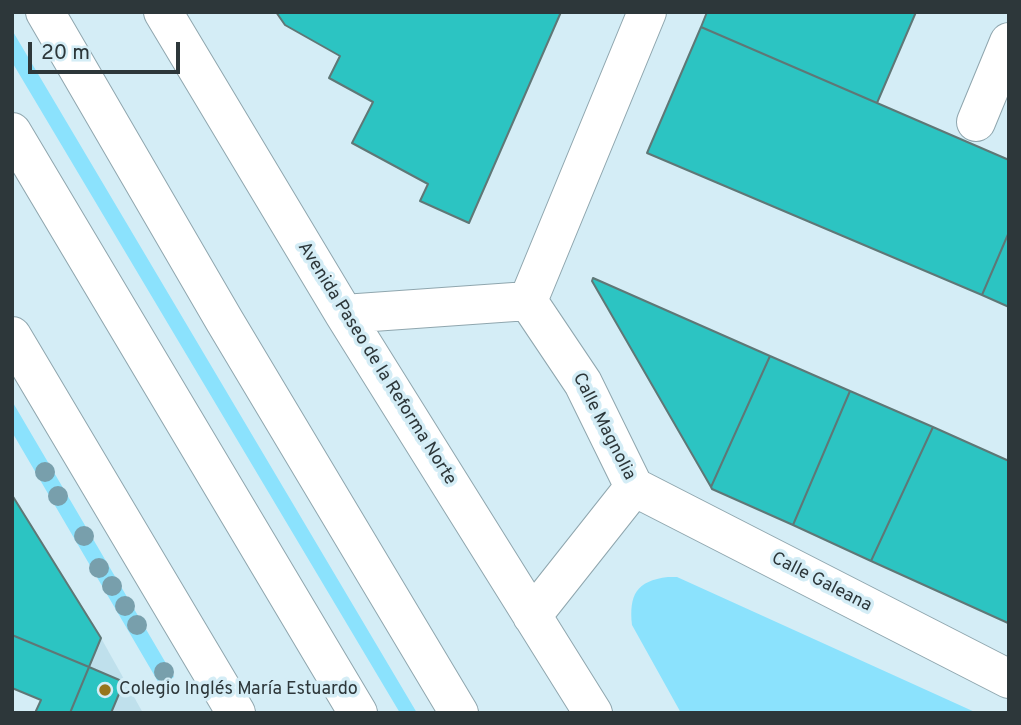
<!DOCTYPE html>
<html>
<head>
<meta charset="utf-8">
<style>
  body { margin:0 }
  #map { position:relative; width:1021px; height:725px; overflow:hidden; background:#d4edf6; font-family:Overpass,sans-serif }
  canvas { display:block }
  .frame { position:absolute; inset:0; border:14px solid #2d373a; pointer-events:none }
  .scale { position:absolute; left:28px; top:42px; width:152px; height:32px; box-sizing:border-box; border:4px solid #2d373a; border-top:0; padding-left:9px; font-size:21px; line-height:24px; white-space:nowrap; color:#2d373a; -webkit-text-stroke:5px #d4edf6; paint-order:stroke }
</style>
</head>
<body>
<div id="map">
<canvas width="1021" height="725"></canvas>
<div class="frame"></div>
<div class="scale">20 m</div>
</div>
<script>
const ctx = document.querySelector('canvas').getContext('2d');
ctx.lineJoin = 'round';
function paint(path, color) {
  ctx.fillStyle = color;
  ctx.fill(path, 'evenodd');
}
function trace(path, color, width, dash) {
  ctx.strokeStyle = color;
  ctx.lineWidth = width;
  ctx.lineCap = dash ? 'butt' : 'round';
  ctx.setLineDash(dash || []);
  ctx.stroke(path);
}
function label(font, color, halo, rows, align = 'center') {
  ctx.font = font + ' Overpass,sans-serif';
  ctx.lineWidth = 7;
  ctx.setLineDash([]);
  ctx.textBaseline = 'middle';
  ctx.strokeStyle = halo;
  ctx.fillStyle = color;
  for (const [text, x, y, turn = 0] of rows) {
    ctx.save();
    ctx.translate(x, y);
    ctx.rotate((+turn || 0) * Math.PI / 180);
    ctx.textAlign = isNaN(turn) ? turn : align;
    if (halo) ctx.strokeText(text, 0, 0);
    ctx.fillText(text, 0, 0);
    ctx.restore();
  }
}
const built = new Path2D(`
  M 101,638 L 143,713 L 70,713 Z`);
const green = new Path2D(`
  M 12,30 L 417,713 L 400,713 L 12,62 Z
  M 12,401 L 174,677 L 160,685 L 12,432 Z
  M 668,577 L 677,577 L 977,713 L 681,713 L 632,625 C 629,595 636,581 668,577 Z`);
const building = new Path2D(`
  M 276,12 L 561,12 L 469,223 L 420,201 L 428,184 L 352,143 L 373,102 L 329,78 L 340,56 L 285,25 Z
  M 707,12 L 916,12 L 877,103 L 701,27 Z
  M 701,27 L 1009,160 L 1009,232 L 982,295 L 647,153 Z
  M 1009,232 L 1009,307 L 982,295 Z
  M 593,278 L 770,356 L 711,487 L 592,281 Z
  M 770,356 L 850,391 L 793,525 L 712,489 L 711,487 Z
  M 850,391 L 933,427 L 871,561 L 793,525 Z
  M 933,427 L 1009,461 L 1008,623 L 871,561 Z
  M 12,495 L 101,638 L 89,667 L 12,635 Z
  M 12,635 L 89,667 L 70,713 L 35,713 L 41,700 L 12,688 Z
  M 89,667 L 124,682 L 111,713 L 70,713 Z`);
const minor = new Path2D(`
  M 163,12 L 344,314 L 593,713
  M 976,122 L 1009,42
  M 528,301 L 647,12
  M 528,301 L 583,383 L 634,487
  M 344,314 L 528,301
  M 12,336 L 236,713
  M 634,487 L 1009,679
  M 532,616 L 634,487`);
const major = new Path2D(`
  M 45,12 L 224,320 L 459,713
  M 12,132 L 358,713`);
const trees = [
  [45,472],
  [58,496],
  [84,536],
  [99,568],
  [112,586],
  [125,606],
  [137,625],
  [164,672]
];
const markers = [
  [105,690,7,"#96751d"]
];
const streetNames = [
  ["Avenida Paseo de la Reforma Norte",376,364,58],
  ["Calle Magnolia",603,427,63],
  ["Calle Galeana",821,583,27]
];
const poiNames = [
  ["Colegio Inglés María Estuardo",119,690]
];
paint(built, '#bfe0ec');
paint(green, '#8be2fd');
paint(building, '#2cc4c2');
trace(building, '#5f7776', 2);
trace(minor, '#8fa6ae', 40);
trace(major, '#8fa6ae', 40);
trace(minor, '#fff', 38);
trace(major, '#fff', 38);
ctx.fillStyle = '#789fac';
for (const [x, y] of trees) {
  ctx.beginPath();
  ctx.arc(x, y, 10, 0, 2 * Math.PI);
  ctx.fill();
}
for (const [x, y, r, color] of markers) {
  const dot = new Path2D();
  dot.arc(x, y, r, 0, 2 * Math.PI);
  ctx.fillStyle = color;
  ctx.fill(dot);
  trace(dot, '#d4edf6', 2.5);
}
label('18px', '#2d373a', '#d4edf6', streetNames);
label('18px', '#2d373a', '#d4edf6', poiNames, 'left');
</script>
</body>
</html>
